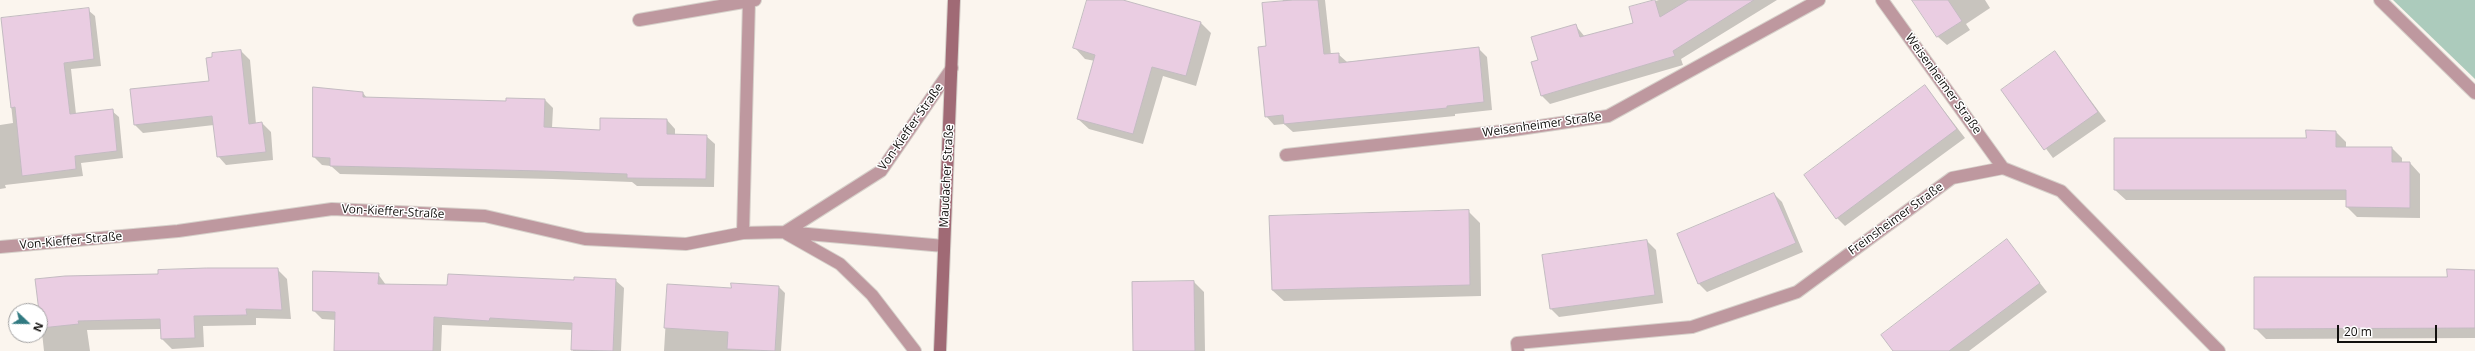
<!DOCTYPE html>
<html>
<head>
<meta charset="utf-8">
<style>
  body { margin:0 }
  #map { position:relative; width:2475px; height:351px; overflow:hidden; background:#fbf5ee; font-family:"Open Sans",sans-serif }
  canvas { display:block }
  .north { position:absolute; left:8px; top:303px; width:40px; height:40px; box-sizing:border-box; background:#fff; border:1px solid #a09f9f; border-radius:50%; rotate:112deg; font-size:11px; font-weight:700; line-height:16px; text-align:center; color:#12100e }
  .north::after { content:''; display:block; margin:auto; width:14px; height:18px; background:#317a81; clip-path:polygon(50% 0,100% 100%,50% 72%,0 100%) }
  .scale { position:absolute; left:2337px; top:325px; width:100px; height:18px; box-sizing:border-box; border:2px solid #12100e; border-top:0; padding-left:5px; font-size:12px; line-height:14px; white-space:nowrap; color:#12100e; -webkit-text-stroke:3px #fff; paint-order:stroke }
</style>
</head>
<body>
<div id="map">
<canvas width="2475" height="351"></canvas>
<div class="north">N</div>
<div class="scale">20 m</div>
</div>
<script>
const ctx = document.querySelector('canvas').getContext('2d');
ctx.lineJoin = 'round';
function paint(path, color) {
  ctx.fillStyle = color;
  ctx.fill(path, 'evenodd');
}
function trace(path, color, width, dash) {
  ctx.strokeStyle = color;
  ctx.lineWidth = width;
  ctx.lineCap = dash ? 'butt' : 'round';
  ctx.setLineDash(dash || []);
  ctx.stroke(path);
}
function label(font, color, halo, rows, align = 'center') {
  ctx.font = font + ' "Open Sans",sans-serif';
  ctx.lineWidth = 3;
  ctx.setLineDash([]);
  ctx.textBaseline = 'middle';
  ctx.strokeStyle = halo;
  ctx.fillStyle = color;
  for (const [text, x, y, turn = 0] of rows) {
    ctx.save();
    ctx.translate(x, y);
    ctx.rotate((+turn || 0) * Math.PI / 180);
    ctx.textAlign = isNaN(turn) ? turn : align;
    if (halo) ctx.strokeText(text, 0, 0);
    ctx.fillText(text, 0, 0);
    ctx.restore();
  }
}
const green = new Path2D(`
  M 2393,0 L 2475,0 L 2475,79 Z`);
const shadow = new Path2D(`
  M 1088,0 L 1119,0 L 1201,23 L 1211,33 L 1196,86 L 1163,76 L 1143,144 L 1089,129 L 1078,119 L 1095,61 L 1085,59 L 1075,48 Z
  M 1283,0 L 1325,0 L 1331,55 L 1338,54 L 1347,62 L 1478,48 L 1487,57 L 1492,110 L 1455,114 L 1455,116 L 1293,132 L 1284,124 L 1274,125 L 1266,116 L 1267,47 Z
  M 1659,0 L 1777,0 L 1681,59 L 1683,65 L 1550,104 L 1542,96 L 1539,61 L 1576,26 L 1585,37 L 1634,23 L 1630,8 Z
  M 1914,0 L 1985,0 L 1990,8 L 1966,24 L 1970,30 L 1947,45 L 1938,37 Z
  M 88,10 L 95,16 L 101,66 L 71,69 L 76,114 L 112,111 L 119,117 L 123,158 L 81,163 L 83,176 L 5,185 L 6,188 L 0,189 L 0,125 L 13,123 L 2,19 Z
  M 241,51 L 250,60 L 256,124 L 262,123 L 271,132 L 273,160 L 226,165 L 218,156 L 214,125 L 143,133 L 134,124 L 210,82 Z
  M 2055,53 L 2106,121 L 2053,158 L 2002,90 Z
  M 1925,86 L 1965,138 L 1845,226 L 1837,218 Z
  M 363,93 L 367,98 L 507,102 L 545,100 L 553,108 L 552,128 L 601,131 L 667,120 L 675,129 L 675,135 L 706,136 L 715,144 L 714,187 L 637,186 L 632,182 L 552,179 L 340,174 L 331,166 L 322,165 L 314,157 Z
  M 2336,132 L 2346,142 L 2346,148 L 2392,148 L 2402,158 L 2402,163 L 2410,163 L 2420,174 L 2420,218 L 2357,217 L 2347,207 L 2347,200 L 2126,200 L 2115,190 Z
  M 1774,194 L 1782,202 L 1803,252 L 1707,292 L 1699,284 Z
  M 1468,211 L 1480,223 L 1481,296 L 1284,301 L 1272,290 L 1270,217 Z
  M 1647,241 L 1656,250 L 1663,303 L 1559,317 L 1551,309 Z
  M 2007,241 L 2047,292 L 1969,351 L 1894,351 Z
  M 277,269 L 287,279 L 291,319 L 256,318 L 256,325 L 203,326 L 204,347 L 172,349 L 162,339 L 162,329 L 87,330 L 90,351 L 44,351 L 40,314 L 159,275 Z
  M 2475,271 L 2475,338 L 2266,339 L 2255,328 Z
  M 378,274 L 386,285 L 448,286 L 615,280 L 624,288 L 621,351 L 573,351 L 573,330 L 442,325 L 441,351 L 335,351 L 336,320 L 322,319 L 314,311 Z
  M 1194,282 L 1204,292 L 1205,351 L 1134,351 Z
  M 668,285 L 732,289 L 779,287 L 785,293 L 781,351 L 664,351 Z`);
const building = new Path2D(`
  M 1087,0 L 1123,0 L 1201,22 L 1186,76 L 1152,67 L 1133,134 L 1077,119 L 1095,55 L 1073,48 Z
  M 1293,0 L 1318,0 L 1324,54 L 1339,53 L 1339,63 L 1479,47 L 1484,102 L 1447,106 L 1447,108 L 1284,124 L 1283,115 L 1265,117 L 1258,47 L 1266,46 L 1262,3 Z
  M 1655,0 L 1660,17 L 1688,0 L 1754,0 L 1673,51 L 1675,56 L 1541,96 L 1531,62 L 1538,60 L 1531,37 L 1576,24 L 1580,37 L 1633,23 L 1629,7 Z
  M 1912,0 L 1948,0 L 1962,21 L 1937,37 Z
  M 89,8 L 94,59 L 64,63 L 70,114 L 113,109 L 117,151 L 75,156 L 76,169 L 22,176 L 15,107 L 11,108 L 1,18 Z
  M 241,50 L 249,124 L 262,122 L 266,152 L 217,157 L 212,116 L 134,125 L 130,89 L 209,81 L 206,58 L 212,57 L 212,53 Z
  M 2055,51 L 2098,112 L 2044,150 L 2001,90 Z
  M 1925,85 L 1957,129 L 1836,219 L 1804,175 Z
  M 313,87 L 363,92 L 363,97 L 506,101 L 506,98 L 545,99 L 544,127 L 600,130 L 600,118 L 667,119 L 667,134 L 707,135 L 706,179 L 627,178 L 627,174 L 543,171 L 330,166 L 330,158 L 313,157 Z
  M 2306,130 L 2336,131 L 2336,147 L 2392,147 L 2392,162 L 2410,162 L 2410,208 L 2346,207 L 2346,190 L 2114,190 L 2114,138 L 2306,138 Z
  M 1774,193 L 1796,243 L 1698,284 L 1677,234 Z
  M 1469,210 L 1470,285 L 1272,290 L 1269,216 Z
  M 2007,239 L 2040,283 L 1949,351 L 1893,351 L 1881,335 Z
  M 1647,240 L 1655,295 L 1550,309 L 1542,255 Z
  M 207,268 L 278,268 L 282,310 L 246,309 L 247,315 L 194,316 L 195,338 L 161,339 L 160,319 L 78,321 L 79,324 L 41,328 L 35,279 L 65,276 L 158,274 L 158,270 Z
  M 2447,269 L 2475,270 L 2475,328 L 2254,329 L 2254,277 L 2447,277 Z
  M 313,271 L 379,273 L 378,284 L 447,285 L 448,274 L 574,280 L 574,277 L 616,279 L 613,351 L 571,350 L 572,323 L 490,318 L 489,321 L 434,317 L 433,351 L 334,351 L 335,312 L 313,311 Z
  M 1194,281 L 1195,351 L 1133,351 L 1132,282 Z
  M 731,283 L 779,286 L 775,351 L 727,349 L 728,332 L 664,328 L 667,284 L 731,288 Z`);
const lane = new Path2D(`
  M 2380,0 L 2475,93
  M 639,20 L 755,0
  M 743,233 L 749,1`);
const street = new Path2D(`
  M 1882,0 L 2003,168
  M 1286,155 L 1513,130 L 1608,116 L 1819,0
  M 785,232 L 881,171 L 952,68
  M 787,234 L 840,264 L 872,295 L 915,351
  M 0,247 L 178,231 L 332,209 L 485,216 L 585,239 L 686,244 L 743,233 L 785,232 L 944,246
  M 1518,351 L 1517,343 L 1692,327 L 1797,292 L 1952,178 L 2003,168 L 2061,191 L 2219,351`);
const secondary = new Path2D(`
  M 940,351 L 954,0`);
const streetNames = [
  ["Weisenheimer Straße",1943,84,54],
  ["Weisenheimer Straße",1542,125,-8],
  ["Von-Kieffer-Straße",911,127,-55],
  ["Maudacher Straße",947,176,-87],
  ["Von-Kieffer-Straße",393,212,3],
  ["Freinsheimer Straße",1896,219,-36],
  ["Von-Kieffer-Straße",71,241,-5]
];
paint(green, '#accbbc');
paint(shadow, '#0003');
paint(building, '#eacde2');
trace(building, '#c3bbc1', 1);
trace(lane, '#d6d0ca', 14);
trace(street, '#d6d0ca', 14);
trace(secondary, '#d6d0ca', 14);
trace(lane, '#be989f', 12);
trace(street, '#be989f', 12);
trace(secondary, '#a06a75', 12);
label('12px', '#12100e', '#fff', streetNames);
</script>
</body>
</html>
